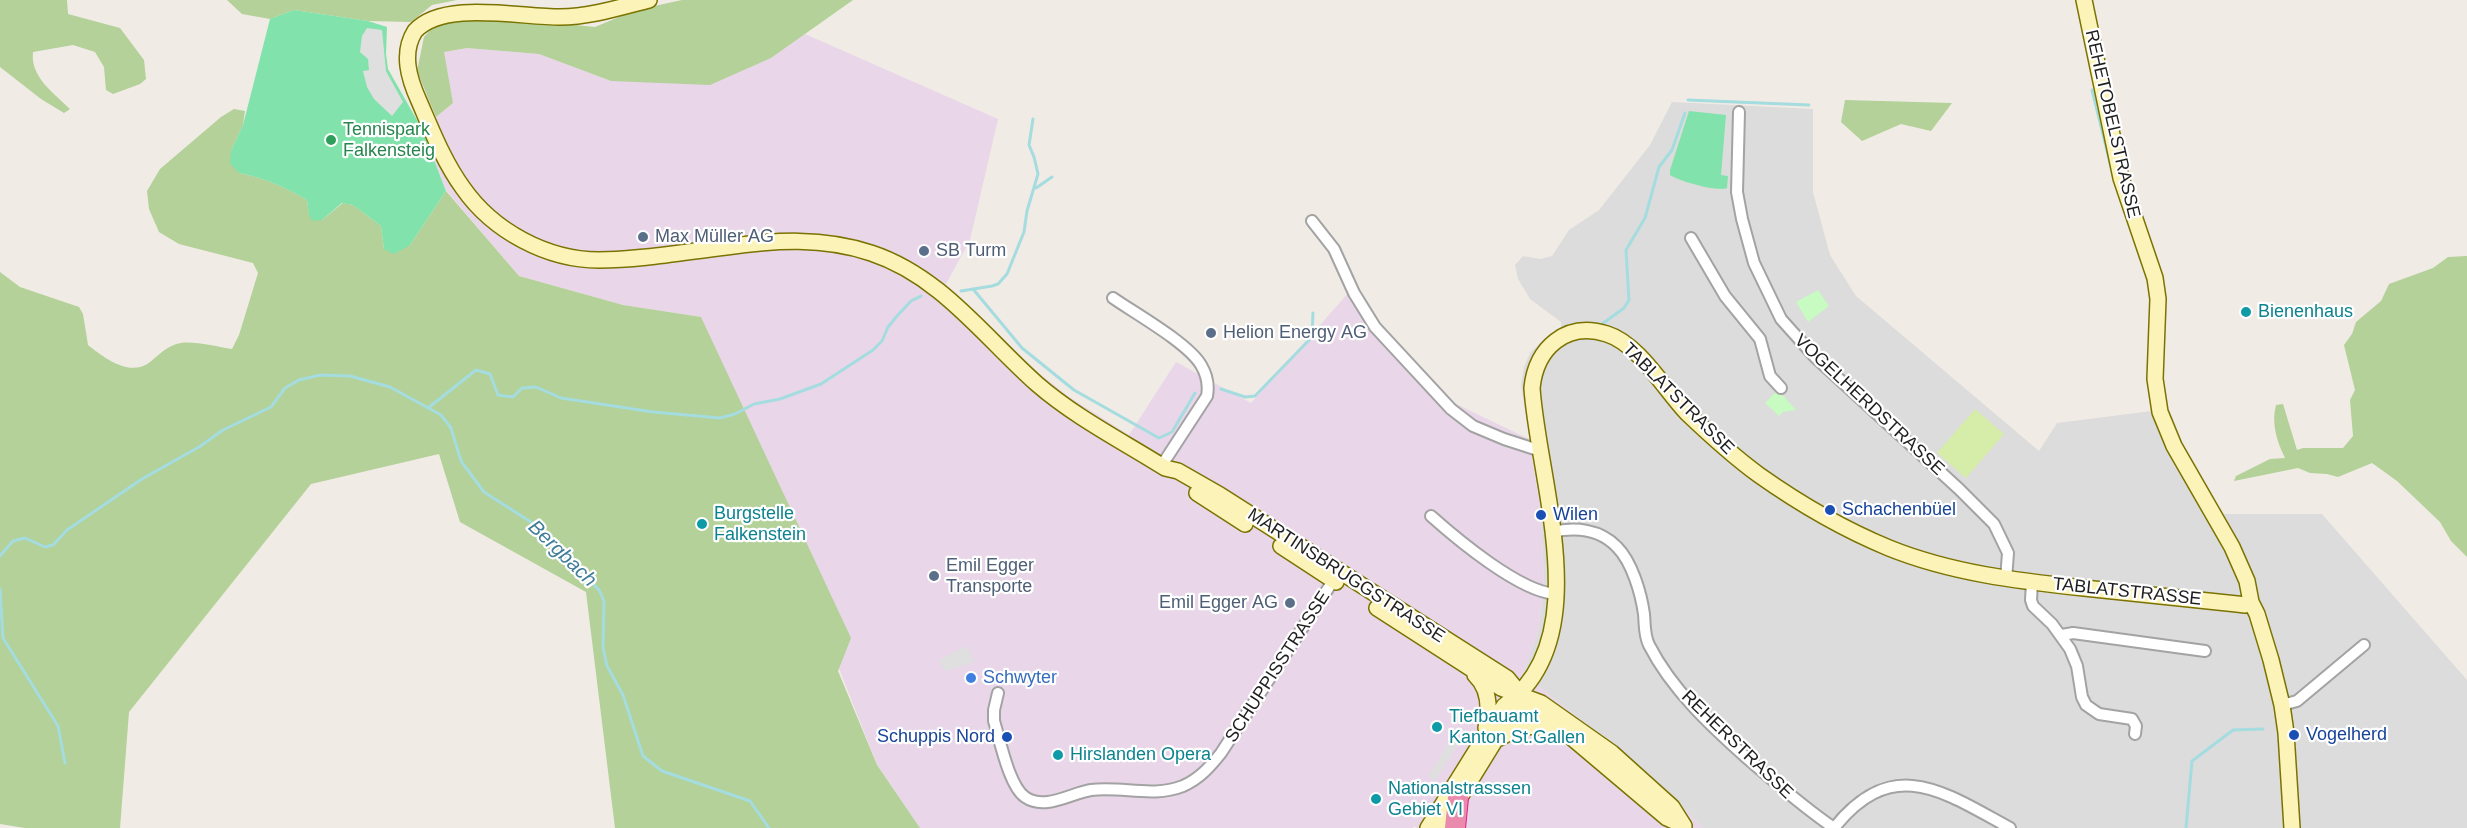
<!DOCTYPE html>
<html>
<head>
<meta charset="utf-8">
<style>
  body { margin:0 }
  canvas { display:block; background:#f0ebe5 }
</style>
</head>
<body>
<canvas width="2467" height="828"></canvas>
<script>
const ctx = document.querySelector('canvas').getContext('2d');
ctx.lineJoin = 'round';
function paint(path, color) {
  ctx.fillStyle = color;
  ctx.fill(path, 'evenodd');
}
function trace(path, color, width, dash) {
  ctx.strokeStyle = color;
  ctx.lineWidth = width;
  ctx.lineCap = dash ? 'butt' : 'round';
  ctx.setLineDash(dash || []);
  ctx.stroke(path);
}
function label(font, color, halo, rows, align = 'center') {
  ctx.font = font + ' Arial,sans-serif';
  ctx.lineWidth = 4.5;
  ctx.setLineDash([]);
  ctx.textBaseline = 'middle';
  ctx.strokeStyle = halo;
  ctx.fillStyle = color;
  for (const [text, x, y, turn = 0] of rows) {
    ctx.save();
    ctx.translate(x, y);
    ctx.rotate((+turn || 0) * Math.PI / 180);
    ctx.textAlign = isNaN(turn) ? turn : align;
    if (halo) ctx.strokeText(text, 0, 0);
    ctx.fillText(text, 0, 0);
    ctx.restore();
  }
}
const residential = new Path2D(`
  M 1672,102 L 1813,109 L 1813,192 L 1830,255 L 1856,296 L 2039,451 L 2057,423 L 2152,411 L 2174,446 L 2224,514 L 2322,514 L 2467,680 L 2467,828 L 1703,828 L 1651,776 L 1531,680 L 1522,675 L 1538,632 L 1544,586 L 1541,511 L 1521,385 L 1524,367 L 1530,353 L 1541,342 L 1561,327 L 1561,322 L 1530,299 L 1518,279 L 1515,265 L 1523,256 L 1540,259 L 1552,256 L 1569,230 L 1599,210 L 1650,145 Z`);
const industrial = new Path2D(`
  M 805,34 L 998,119 L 970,240 L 945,286 L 1016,355 L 1069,397 L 1129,435 L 1176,362 L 1251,403 L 1350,291 L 1456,404 L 1529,439 L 1541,511 L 1544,586 L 1538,632 L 1522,675 L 1531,680 L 1651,776 L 1703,828 L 1417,828 L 1414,826 L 1413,828 L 920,828 L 877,765 L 701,317 L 623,305 L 519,276 L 446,190 L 422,129 L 453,103 L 443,52 L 467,48 L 539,54 L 611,81 L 771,58 Z`);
const grass = new Path2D(`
  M 1975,409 L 2004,434 L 1966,478 L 1937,453 Z`);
const forest = new Path2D(`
  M 0,0 L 67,0 L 68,14 L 120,28 L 144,60 L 146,79 L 140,84 L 113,94 L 106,90 L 104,67 L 95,52 L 73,45 L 33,52 C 30,77 54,93 70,109 L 64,113 L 41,99 L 0,67 Z
  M 227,0 L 457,0 L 432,5 L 411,22 L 368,21 L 294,10 L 270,19 L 242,14 Z
  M 682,0 L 853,0 L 771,58 L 710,85 L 611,81 L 539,54 L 467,48 L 444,52 L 453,103 L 436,117 L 417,71 L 424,37 L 436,24 L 475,15 L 595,27 L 636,10 Z
  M 1845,100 L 1952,103 L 1931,131 L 1901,124 L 1862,141 L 1841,122 Z
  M 234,109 L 245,111 L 243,125 L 231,151 L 239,173 C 264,178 285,187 307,200 L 309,214 L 322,220 L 343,203 L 353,205 L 381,226 L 384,249 L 410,245 L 446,191 L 519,276 L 623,305 L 701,317 L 851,638 L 838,671 L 877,765 L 920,828 L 615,828 L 586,592 L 460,522 L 439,454 L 311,484 L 129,712 L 120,828 L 25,828 L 0,824 L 0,272 L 20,287 L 79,307 L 83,314 L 88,345 C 103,357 130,378 150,362 C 160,354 168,345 181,343 C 194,341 218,347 232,349 L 239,335 L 258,273 L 253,263 L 179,244 L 159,232 L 149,209 L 147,191 L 160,169 L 221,117 Z
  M 2467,256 L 2467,557 L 2451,541 L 2440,522 L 2397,481 L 2372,463 L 2338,477 L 2327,474 L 2310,473 L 2298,468 L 2234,481 L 2236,476 L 2270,459 L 2285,458 C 2277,442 2271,423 2276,405 L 2283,404 L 2297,450 L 2303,448 L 2343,448 L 2353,436 L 2350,400 L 2355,390 L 2344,345 L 2352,334 L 2356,322 L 2381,301 L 2389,284 L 2433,268 L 2448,257 Z`);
const park = new Path2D(`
  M 1818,290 L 1829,306 L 1808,322 L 1796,302 Z
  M 1778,390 L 1796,410 L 1783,412 L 1779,416 L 1765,403 Z`);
const pitch = new Path2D(`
  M 294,10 L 368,21 L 387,27 L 386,54 L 388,69 L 422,129 L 446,191 L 410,245 L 394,254 L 384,249 L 381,226 L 353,205 L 342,203 L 322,220 L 313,221 L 309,215 L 307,200 C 285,187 264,178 239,173 L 230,163 L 231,151 L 243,125 L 270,19 Z
  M 1689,111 L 1726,115 L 1721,175 L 1728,176 L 1727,188 C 1716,192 1679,181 1670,175 L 1670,170 Z`);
const parking = new Path2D(`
  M 367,28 L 382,30 L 386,71 L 403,102 L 392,116 L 374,99 L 367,87 L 363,71 L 369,70 L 368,59 L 360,52 L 362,36 Z
  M 966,646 L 975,662 L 945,671 L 939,660 Z
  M 1453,737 L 1460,741 L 1435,781 L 1428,776 Z`);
const stream = new Path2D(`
  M 2092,90 L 2112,171
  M 1688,100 L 1809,105
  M 1036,188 L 1052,177
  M 973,289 L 1022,348 L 1074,390 L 1159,438 L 1172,432 L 1195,393
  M 961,291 L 992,286 L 998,284 L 1007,274 L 1024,232 L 1027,211 L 1038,174 L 1034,157 L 1029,145 L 1033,119
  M 1602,324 L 1624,308 L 1629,300 L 1626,250 L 1645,218 L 1659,167 L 1672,150 L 1685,113
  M 1221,389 L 1245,397 L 1255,396 L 1312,337 L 1313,313
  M 428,408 L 476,370 L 490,374 L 498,395 L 513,397 L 522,388 L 536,387 L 561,398 L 653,412 L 720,418 L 735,414 L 754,404 L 780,399 L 821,384 L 873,350 L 882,341 L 888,327 L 897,316 L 911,301 L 921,296
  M 0,556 L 13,541 L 25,538 L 45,547 L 53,545 L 67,530 L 142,479 L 199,447 L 223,430 L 271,407 L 285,388 L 299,380 L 320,375 L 350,376 L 390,387 L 441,415 L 451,428 L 461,461 L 484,492 L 537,526 L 599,590 L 604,601 L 603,648 L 607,666 L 623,695 L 643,756 L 662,771 L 750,801 L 769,828
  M 0,589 L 3,638 L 58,726 L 65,763
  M 2186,828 L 2192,761 L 2233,730 L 2263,729`);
const street = new Path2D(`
  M 1739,112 L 1737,192 L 1742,219 L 1754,263 L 1781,319 L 1815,357 L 1959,489 L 1994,524 L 2008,553 L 2006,579
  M 1312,221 L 1334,249 L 1354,293 L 1375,327 L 1451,409 L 1473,426 L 1504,439 L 1541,451
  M 1691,238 L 1725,296 L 1760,339 L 1770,376 L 1781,388
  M 1113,298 C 1136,314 1188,343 1201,365 C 1207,375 1209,385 1207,396 L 1162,465
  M 1431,516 C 1458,540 1519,591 1555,594
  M 1552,532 C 1575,527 1600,529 1617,547 C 1632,562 1641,593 1644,614 C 1645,625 1644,635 1649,645 C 1672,690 1711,726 1748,759 C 1776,783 1803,807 1834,828
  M 2032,582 L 2031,600 L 2033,606 L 2052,624 L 2070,649 L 2077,666 L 2082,697 L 2086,705 L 2099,714 L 2132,719 L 2136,726 L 2135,734
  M 2062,635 L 2073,633 L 2205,651
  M 998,693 L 994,710 L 994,721 C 1000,740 1009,786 1025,797 C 1045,811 1071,793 1091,790 C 1123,786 1152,798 1183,786 C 1199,779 1210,767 1221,753 L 1333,581
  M 2282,705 L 2297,701 L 2364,645
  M 1834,828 C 1893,754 1944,792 2010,828`);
const secondary = new Path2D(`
  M 649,0 C 621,7 590,17 560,17 C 518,17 443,0 415,31 C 401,53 409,79 419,101 C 432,131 444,162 463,188 C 493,231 547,260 599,260 C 641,260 684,252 726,247 C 775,240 823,237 871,253 C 941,276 984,337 1037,384 C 1075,417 1122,441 1165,468 L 1178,471 L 1220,495 L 1507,678 L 1535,712 L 1564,731 L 1667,818 L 1683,825
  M 2084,0 L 2121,178 L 2155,278 L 2158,299 L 2155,379 L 2160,412 L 2174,446 L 2232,547 L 2247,581 L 2251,602 L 2257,614 L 2271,660 L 2282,705 L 2286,733 L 2292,828
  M 1197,493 L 1245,524
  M 1281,546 L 1336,582
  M 1377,608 L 1501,688 L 1541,703 L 1612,753 L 1672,807 L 1684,826
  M 1475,675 C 1490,689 1490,709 1486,728
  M 1500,738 C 1519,726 1536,722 1556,733
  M 1428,828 L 1504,706 C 1598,640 1538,482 1532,388 C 1536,348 1566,321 1607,334 C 1639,344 1664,389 1687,413 C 1710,435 1733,456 1759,475 C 1800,504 1843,529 1889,548 C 1951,573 2018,581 2084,588 C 2135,593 2186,599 2237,604 L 2245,605 L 2251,602
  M 1441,828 L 1494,742 L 1515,713 L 1521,694`);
const highway = new Path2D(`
  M 1455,828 L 1458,798`);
const markers = [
  [331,140,6,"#2e9e5b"],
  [643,237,6,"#5c6f8a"],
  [924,251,6,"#5c6f8a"],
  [2246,312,6,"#0f9aa8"],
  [1211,333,6,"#5c6f8a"],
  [1830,510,6,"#1a4fb4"],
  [1541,515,6,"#1a4fb4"],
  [702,524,6,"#0f9aa8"],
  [934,576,6,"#5c6f8a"],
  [1290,603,6,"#5c6f8a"],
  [971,678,6,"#3f7fe0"],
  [1437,727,6,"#0f9aa8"],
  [2294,735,6,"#1a4fb4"],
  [1007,737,6,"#1a4fb4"],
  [1058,755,6,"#0f9aa8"],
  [1376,799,6,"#0f9aa8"]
];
const streetNames = [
  ["REHETOBELSTRASSE",2112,124,77],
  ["TABLATSTRASSE",1678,399,45],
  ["VOGELHERDSTRASSE",1869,405,43],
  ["MARTINSBRUGGSTRASSE",1346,576,33],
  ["TABLATSTRASSE",2127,592,6],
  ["SCHUPPISSTRASSE",1278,667,-57],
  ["REHERSTRASSE",1737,745,44]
];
const leisureNames = [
  ["Tennispark",343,130],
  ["Falkensteig",343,151]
];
const serviceNames = [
  ["Max Müller AG",655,237],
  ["SB Turm",936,251],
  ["Helion Energy AG",1223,333],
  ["Emil Egger",946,566],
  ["Transporte",946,587],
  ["Emil Egger AG",1278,603,"right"]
];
const cultureNames = [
  ["Bienenhaus",2258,312],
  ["Burgstelle",714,514],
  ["Falkenstein",714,535],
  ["Tiefbauamt",1449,717],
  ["Kanton St.Gallen",1449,738],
  ["Hirslanden Opera",1070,755],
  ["Nationalstrasssen",1388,789],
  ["Gebiet VI",1388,810]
];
const transitNames = [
  ["Schachenbüel",1842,510],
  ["Wilen",1553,515],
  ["Vogelherd",2306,735],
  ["Schuppis Nord",995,737,"right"]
];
const shopNames = [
  ["Schwyter",983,678]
];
const waterNames = [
  ["Bergbach",562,554,44]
];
paint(residential, '#dddcdc');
paint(industrial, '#e9d7e9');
paint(grass, '#d6eca9');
paint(forest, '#b3d198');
paint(park, '#c7fbc1');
paint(pitch, '#81e2ab');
paint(parking, '#dfdfdf');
trace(stream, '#a4dcdf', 3);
trace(street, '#a3a3a3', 14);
trace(secondary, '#7b7301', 18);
trace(highway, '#e11f84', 22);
trace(street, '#fff', 10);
trace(secondary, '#fcf3b8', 15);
trace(highway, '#ea8aad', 20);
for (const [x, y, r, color] of markers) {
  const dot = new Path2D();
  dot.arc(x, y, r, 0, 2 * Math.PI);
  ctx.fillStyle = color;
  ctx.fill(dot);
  trace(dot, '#fff', 2);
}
label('18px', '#1f1f1f', '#fff', streetNames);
label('18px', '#27864d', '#fff', leisureNames, 'left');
label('18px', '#4e5e75', '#fff', serviceNames, 'left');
label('18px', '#0d838f', '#fff', cultureNames, 'left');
label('18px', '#164399', '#fff', transitNames, 'left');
label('18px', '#366cbe', '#fff', shopNames, 'left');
label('italic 20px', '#407d9a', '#fff', waterNames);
</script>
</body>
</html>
